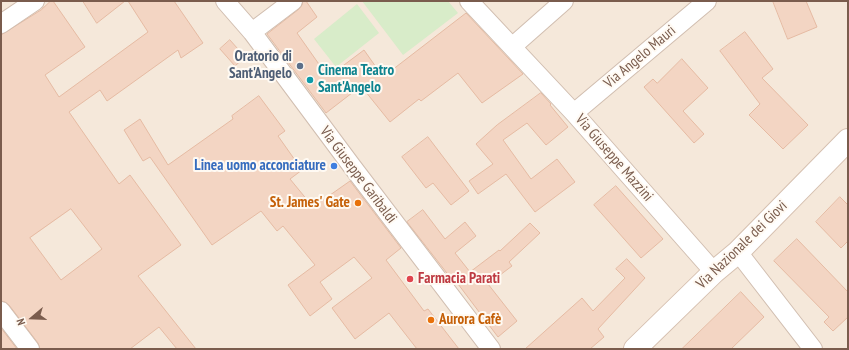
<!DOCTYPE html>
<html>
<head>
<meta charset="utf-8">
<style>
  body { margin:0 }
  #map { position:relative; width:849px; height:350px; overflow:hidden; background:#fdf6ec; font-family:"PT Sans Narrow",sans-serif }
  canvas { display:block }
  .frame { position:absolute; inset:0; border:2px solid #7a5c4d; pointer-events:none }
  .north { position:absolute; left:12px; top:298px; width:40px; height:40px; -webkit-text-stroke:3px #fffaf3; paint-order:stroke; rotate:251deg; font-size:11px; font-weight:700; line-height:16px; text-align:center; color:#7a5c4d }
  .north::after { content:''; display:block; margin:auto; width:14px; height:18px; background:#7a5c4d; clip-path:polygon(50% 0,100% 100%,50% 72%,0 100%) }
</style>
</head>
<body>
<div id="map">
<canvas width="849" height="350"></canvas>
<div class="frame"></div>
<div class="north">N</div>
</div>
<script>
const ctx = document.querySelector('canvas').getContext('2d');
ctx.lineJoin = 'round';
function paint(path, color) {
  ctx.fillStyle = color;
  ctx.fill(path, 'evenodd');
}
function trace(path, color, width, dash) {
  ctx.strokeStyle = color;
  ctx.lineWidth = width;
  ctx.lineCap = dash ? 'butt' : 'round';
  ctx.setLineDash(dash || []);
  ctx.stroke(path);
}
function label(font, color, halo, rows, align = 'center') {
  ctx.font = font + ' "PT Sans Narrow",sans-serif';
  ctx.lineWidth = 4;
  ctx.setLineDash([]);
  ctx.textBaseline = 'middle';
  ctx.strokeStyle = halo;
  ctx.fillStyle = color;
  for (const [text, x, y, turn = 0] of rows) {
    ctx.save();
    ctx.translate(x, y);
    ctx.rotate((+turn || 0) * Math.PI / 180);
    ctx.textAlign = isNaN(turn) ? turn : align;
    if (halo) ctx.strokeText(text, 0, 0);
    ctx.fillText(text, 0, 0);
    ctx.restore();
  }
}
const residential = new Path2D(`
  M 1,1 L 848,1 L 848,349 L 1,349 Z`);
const green = new Path2D(`
  M 362,1 L 448,1 L 458,13 L 403,55 Z
  M 357,4 L 379,33 L 336,67 L 314,39 Z`);
const building = new Path2D(`
  M 51,1 L 53,1 L 85,47 L 45,75 L 59,97 L 148,32 L 128,1 L 174,1 L 203,43 L 181,58 L 178,50 L 107,101 L 100,90 L 69,112 L 119,184 L 130,175 L 181,245 L 138,276 L 196,349 L 177,349 L 159,327 L 130,349 L 40,349 L 38,343 L 9,305 L 5,302 L 1,301 L 1,35 L 41,10 ZM 71,209 L 102,249 L 61,280 L 30,238 Z
  M 83,1 L 125,1 L 97,23 Z
  M 303,1 L 306,1 L 317,17 L 297,33 L 328,77 L 364,50 L 383,77 L 466,13 L 523,74 L 482,103 L 458,73 L 421,101 L 419,99 L 390,122 L 361,86 L 326,113 L 267,34 L 299,9 L 302,5 Z
  M 773,1 L 806,1 L 817,27 L 788,39 Z
  M 745,32 L 773,69 L 762,78 L 808,125 L 783,149 L 749,115 L 760,104 L 720,51 Z
  M 230,40 L 245,57 L 235,66 L 220,49 Z
  M 682,59 L 708,88 L 683,111 L 704,134 L 694,143 L 644,87 L 653,79 L 657,83 Z
  M 541,93 L 551,104 L 550,105 L 568,127 L 546,145 L 527,123 L 503,140 L 531,179 L 557,159 L 575,182 L 535,212 L 506,174 L 478,194 L 469,181 L 493,164 L 476,144 L 497,125 Z
  M 259,96 L 285,131 L 278,136 L 302,170 L 290,179 L 313,207 L 350,181 L 401,248 L 386,260 L 424,311 L 428,309 L 459,349 L 417,349 L 389,313 L 355,339 L 332,308 L 372,278 L 354,257 L 320,282 L 332,299 L 310,316 L 288,285 L 315,265 L 283,226 L 277,231 L 261,211 L 212,245 L 150,157 L 143,161 L 124,130 L 140,119 L 168,165 L 233,119 L 232,116 Z
  M 428,137 L 469,191 L 451,205 L 433,183 L 426,188 L 402,157 Z
  M 616,186 L 663,239 L 641,258 L 594,205 Z
  M 840,197 L 848,205 L 848,241 L 841,248 L 816,222 Z
  M 423,210 L 445,239 L 465,222 L 476,236 L 455,253 L 470,272 L 499,250 L 500,251 L 530,223 L 540,233 L 509,262 L 512,266 L 488,284 L 517,321 L 498,337 L 452,276 L 450,277 L 407,222 Z
  M 797,239 L 848,292 L 848,317 L 833,331 L 824,322 L 829,317 L 774,261 Z
  M 627,259 L 645,278 L 598,329 L 604,337 L 590,349 L 525,349 L 582,298 L 593,311 L 625,278 L 616,269 Z
  M 741,292 L 764,317 L 731,349 L 682,349 Z
  M 1,328 L 17,349 L 1,349 Z`);
const street = new Path2D(`
  M 225,1 L 252,32 L 351,165 L 491,349
  M 469,1 L 574,113 L 714,272
  M 1,24 L 35,1
  M 252,32 L 293,1
  M 513,46 L 564,1
  M 574,113 L 707,1
  M 738,252 L 813,349
  M 1,311 L 30,349`);
const secondary = new Path2D(`
  M 635,349 L 714,272 L 738,252 L 848,140`);
const markers = [
  [300,66,4,"#5c6f8a"],
  [310,80,4,"#0f9aa8"],
  [334,166,4,"#3f7fe0"],
  [358,203,4,"#e8710a"],
  [410,279,4,"#e0444e"],
  [431,320,4,"#e8710a"]
];
const serviceNames = [
  ["Oratorio di",292,57],
  ["Sant'Angelo",292,74]
];
const streetNames = [
  ["Via Angelo Mauri",640,57,-40],
  ["Via Giuseppe Mazzini",614,158,49],
  ["Via Giuseppe Garibaldi",358,175,53],
  ["Via Nazionale dei Giovi",742,245,-44]
];
const cultureNames = [
  ["Cinema Teatro",318,71],
  ["Sant'Angelo",318,88]
];
const shopNames = [
  ["Linea uomo acconciature",326,166]
];
const foodNames = [
  ["St. James' Gate",350,203],
  ["Aurora Cafè",439,320,"left"]
];
const healthNames = [
  ["Farmacia Parati",418,279]
];
paint(residential, '#f5e8da');
paint(green, '#d8ecc9');
paint(building, '#f3d5c3');
trace(building, '#e6bba3', 1);
trace(street, '#d1beb0', 20);
trace(secondary, '#d6c0b0', 24);
trace(street, '#fff', 18);
trace(secondary, '#fff', 22);
for (const [x, y, r, color] of markers) {
  const dot = new Path2D();
  dot.arc(x, y, r, 0, 2 * Math.PI);
  ctx.fillStyle = color;
  ctx.fill(dot);
  trace(dot, '#fffaf3', 1.5);
}
label('bold 15px', '#4e5e75', '#fffaf3', serviceNames, 'right');
label('15px', '#7a5c4d', '#fffaf3', streetNames);
label('bold 15px', '#0d838f', '#fffaf3', cultureNames, 'left');
label('bold 15px', '#366cbe', '#fffaf3', shopNames, 'right');
label('bold 15px', '#c56008', '#fffaf3', foodNames, 'right');
label('bold 15px', '#be3a42', '#fffaf3', healthNames, 'left');
</script>
</body>
</html>
